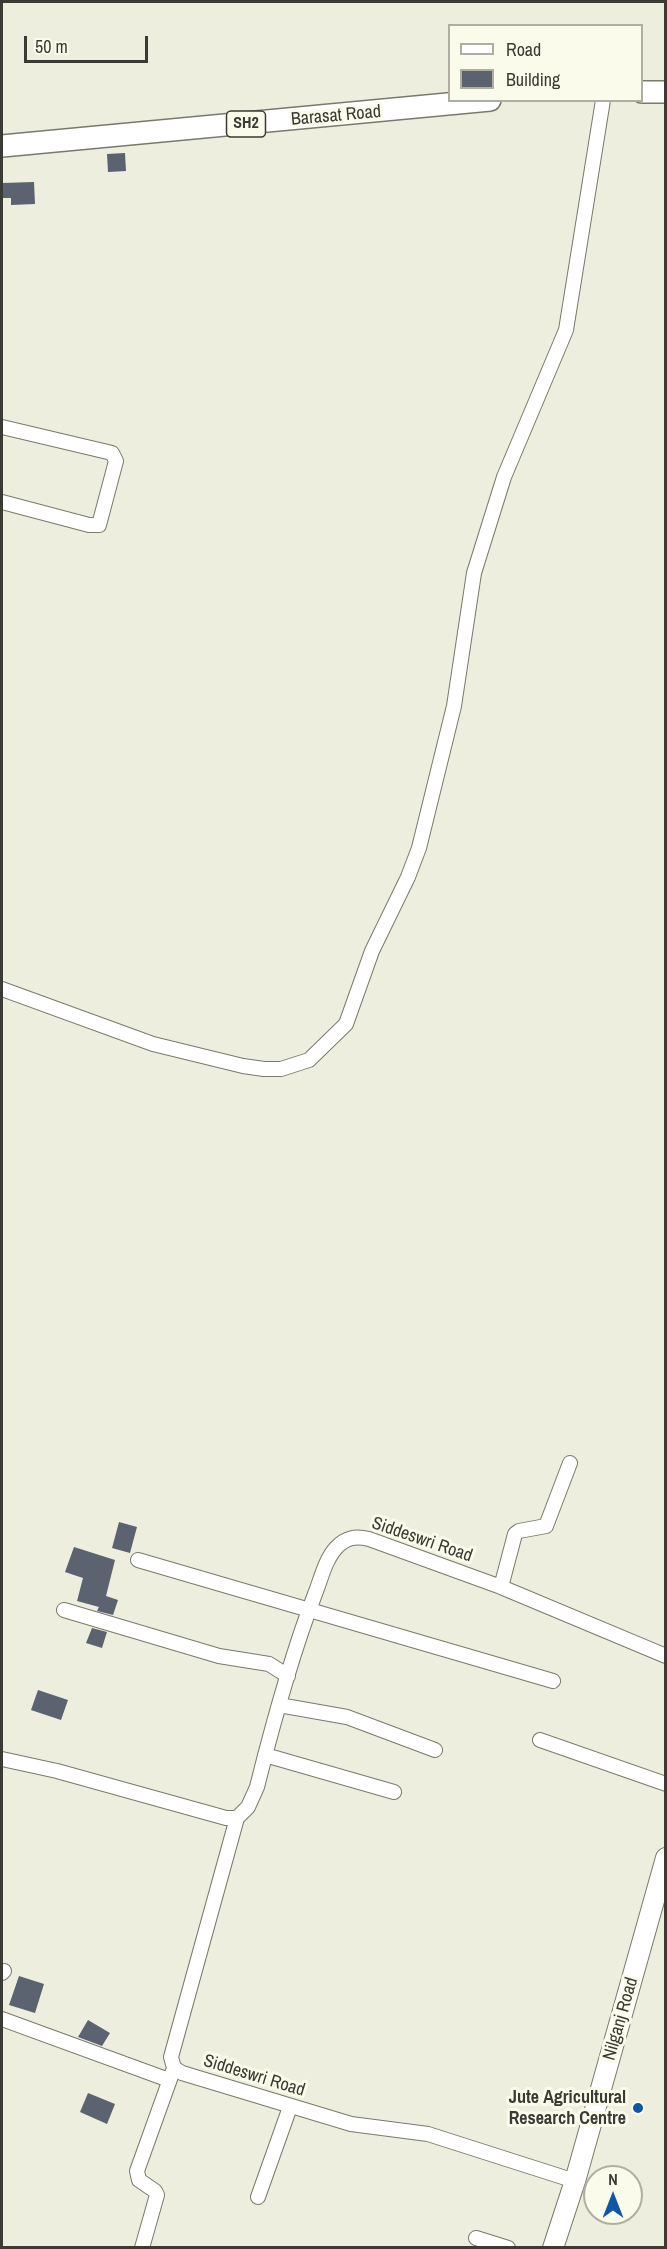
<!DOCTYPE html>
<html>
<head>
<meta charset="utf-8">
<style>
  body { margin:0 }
  #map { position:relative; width:667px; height:2249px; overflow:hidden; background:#edeedd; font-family:"Archivo Narrow",sans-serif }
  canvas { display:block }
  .frame { position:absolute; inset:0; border:3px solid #3b3b35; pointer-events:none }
  .legend { position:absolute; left:448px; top:24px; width:195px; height:78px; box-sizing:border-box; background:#fafbea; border:2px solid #aeaea2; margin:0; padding:8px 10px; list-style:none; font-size:18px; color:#3b3b35 }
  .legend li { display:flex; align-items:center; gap:12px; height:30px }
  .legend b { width:30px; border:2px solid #aeaea2 }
  .north { position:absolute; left:583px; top:2165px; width:60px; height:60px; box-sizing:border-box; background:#fafbea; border:2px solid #aeaea2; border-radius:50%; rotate:0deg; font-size:16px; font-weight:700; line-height:24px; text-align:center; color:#3b3b35 }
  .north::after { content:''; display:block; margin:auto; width:21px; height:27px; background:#0f57a6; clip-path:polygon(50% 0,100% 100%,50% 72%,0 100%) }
  .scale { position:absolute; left:24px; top:36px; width:124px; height:27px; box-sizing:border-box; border:3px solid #3b3b35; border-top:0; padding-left:8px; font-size:18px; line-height:21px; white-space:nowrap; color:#3b3b35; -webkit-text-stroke:4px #fafbea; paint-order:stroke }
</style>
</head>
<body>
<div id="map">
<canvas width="667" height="2249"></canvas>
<div class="frame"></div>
<ul class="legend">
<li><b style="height:8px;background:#fff"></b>Road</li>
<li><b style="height:16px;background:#5a636f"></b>Building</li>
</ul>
<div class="north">N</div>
<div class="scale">50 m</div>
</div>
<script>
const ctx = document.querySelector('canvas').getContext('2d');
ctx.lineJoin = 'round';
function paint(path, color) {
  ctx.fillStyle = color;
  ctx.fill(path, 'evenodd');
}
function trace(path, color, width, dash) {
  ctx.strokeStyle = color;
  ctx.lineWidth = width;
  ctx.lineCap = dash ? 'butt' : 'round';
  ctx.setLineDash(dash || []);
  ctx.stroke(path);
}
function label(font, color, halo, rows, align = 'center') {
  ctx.font = font + ' "Archivo Narrow",sans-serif';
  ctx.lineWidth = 6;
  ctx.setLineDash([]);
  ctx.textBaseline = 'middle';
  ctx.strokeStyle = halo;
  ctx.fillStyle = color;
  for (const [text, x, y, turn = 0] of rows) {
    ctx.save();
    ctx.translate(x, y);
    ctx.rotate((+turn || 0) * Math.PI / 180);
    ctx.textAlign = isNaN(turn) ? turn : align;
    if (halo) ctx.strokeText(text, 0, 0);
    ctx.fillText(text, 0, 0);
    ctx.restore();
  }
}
const building = new Path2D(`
  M 125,153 L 126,171 L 108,172 L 107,154 Z
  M 34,182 L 35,204 L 11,205 L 11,198 L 2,198 L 2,183 Z
  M 119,1522 L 137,1527 L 130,1553 L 112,1548 Z
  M 74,1547 L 115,1560 L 106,1596 L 118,1600 L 113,1615 L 97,1611 L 99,1607 L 77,1601 L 83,1578 L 65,1572 Z
  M 92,1628 L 107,1632 L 102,1648 L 86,1643 Z
  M 38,1690 L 68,1700 L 61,1720 L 31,1710 Z
  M 19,1976 L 44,1984 L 35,2013 L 9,2005 Z
  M 88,2020 L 110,2033 L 102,2046 L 78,2037 Z
  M 88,2093 L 115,2104 L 107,2124 L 80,2112 Z`);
const street = new Path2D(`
  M 2,427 L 112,453 L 116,461 L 99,525 L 89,525 L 2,502
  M 2,989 L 153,1044 L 243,1066 L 264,1069 L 281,1069 L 309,1060 L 346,1024 L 372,951 L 408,877 L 419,848 L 454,706 L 474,573 L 504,477 L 566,330 L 603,100
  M 138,1560 L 553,1681
  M 501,1587 L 515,1534 L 519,1531 L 546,1526 L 570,1463
  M 64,1610 L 219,1656 L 269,1664 L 288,1676
  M 279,1705 L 347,1717 L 435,1750
  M 540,1740 L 666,1784
  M 265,1755 L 394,1792
  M 2,1759 L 57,1771 L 226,1818 L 237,1818 L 248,1807 L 257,1787 C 273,1723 291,1656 315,1594 C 321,1579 325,1560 336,1548 C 346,1537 356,1536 369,1539 L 501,1587 L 666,1656
  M 237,1818 L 171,2057 L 174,2068 L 182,2073 L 351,2124 L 428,2134 L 575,2181
  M 2,1973 L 4,1971
  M 2,2019 L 169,2080
  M 258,2197 L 290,2107
  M 476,2238 L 508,2248
  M 142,2248 L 157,2195 L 155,2191 L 139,2180 L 137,2171 L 174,2068`);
const secondary = new Path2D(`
  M 553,2248 L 575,2181 L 666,1858`);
const primary = new Path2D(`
  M 642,92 L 666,92
  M 2,146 L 490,100`);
const markers = [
  [638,2108,6,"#0f57a6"]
];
const shields = [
  [246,124,39]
];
const shieldNames = [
  ["SH2",246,124]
];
const streetNames = [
  ["Barasat Road",336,116,-5],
  ["Siddeswri Road",422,1540,19],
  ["Nilganj Road",621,2019,-74],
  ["Siddeswri Road",254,2076,17]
];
const poiNames = [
  ["Jute Agricultural",626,2098],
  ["Research Centre",626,2119]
];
paint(building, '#5a636f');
trace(street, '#7a7a6b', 16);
trace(secondary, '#7a7a6b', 22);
trace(primary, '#7a7a6b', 24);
trace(street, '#fff', 14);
trace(secondary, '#fff', 20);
trace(primary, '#fff', 21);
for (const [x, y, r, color] of markers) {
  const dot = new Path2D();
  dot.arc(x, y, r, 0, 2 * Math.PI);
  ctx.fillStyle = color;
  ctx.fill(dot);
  trace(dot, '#fafbea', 2);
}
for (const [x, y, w] of shields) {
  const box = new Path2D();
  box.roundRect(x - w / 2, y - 13, w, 26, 4.5);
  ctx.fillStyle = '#fafbea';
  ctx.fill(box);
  trace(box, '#3b3b35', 1.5);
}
label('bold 16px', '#3b3b35', null, shieldNames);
label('18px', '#3b3b35', '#fafbea', streetNames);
label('bold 18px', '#3b3b35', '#fafbea', poiNames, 'right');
</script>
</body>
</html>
